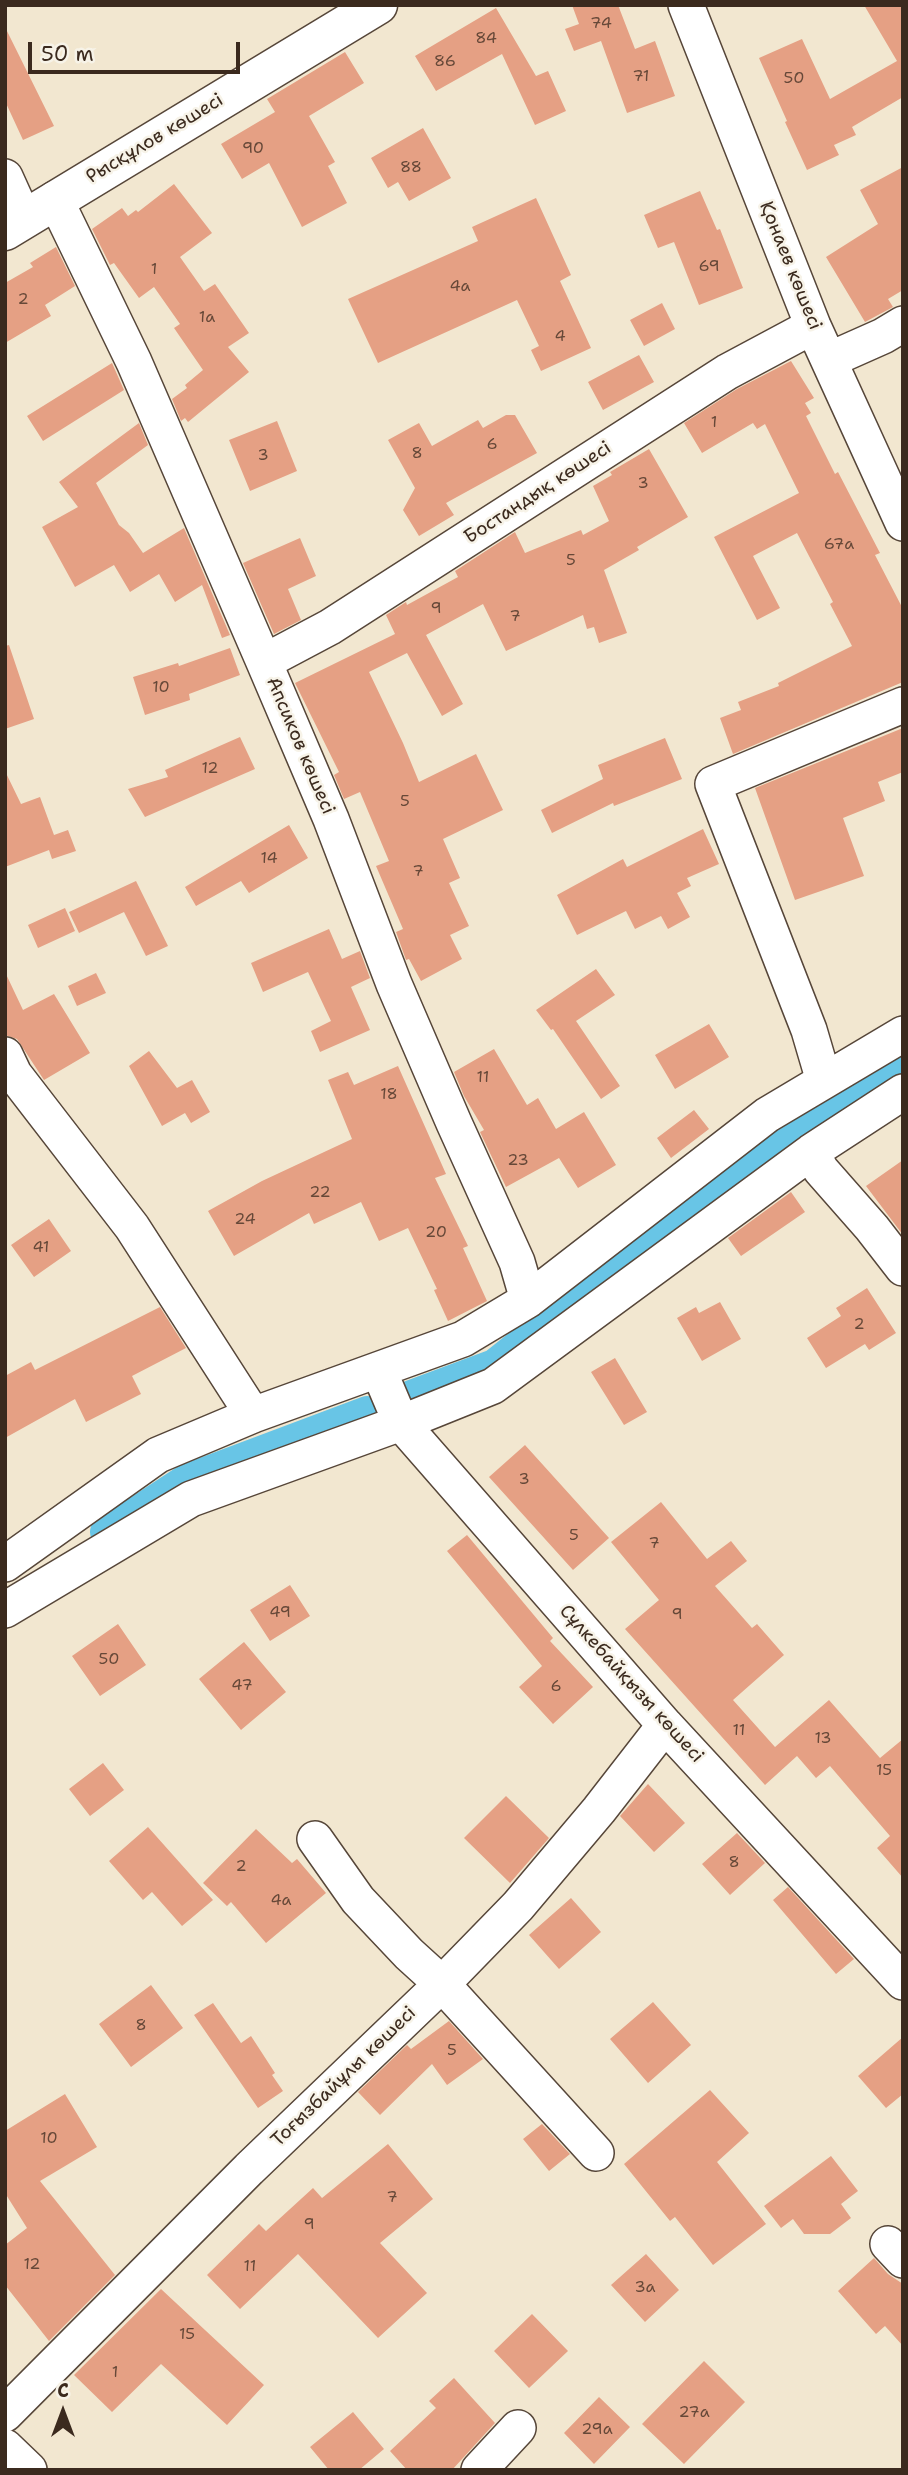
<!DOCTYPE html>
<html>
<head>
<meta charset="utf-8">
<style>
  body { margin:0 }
  #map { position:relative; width:908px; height:2475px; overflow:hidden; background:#f2e7d0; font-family:"Shantell Sans",sans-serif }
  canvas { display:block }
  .frame { position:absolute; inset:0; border:7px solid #3b2a1e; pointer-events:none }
  .north { position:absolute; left:28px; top:2377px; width:70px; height:70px; -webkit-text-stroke:5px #f7f3e8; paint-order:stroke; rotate:0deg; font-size:19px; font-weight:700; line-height:28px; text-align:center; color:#3b2a1e }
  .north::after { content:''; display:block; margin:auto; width:24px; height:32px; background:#3b2a1e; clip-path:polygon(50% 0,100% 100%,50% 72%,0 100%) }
  .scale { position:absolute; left:28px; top:42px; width:212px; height:32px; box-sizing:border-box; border:4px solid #3b2a1e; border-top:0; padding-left:9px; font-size:21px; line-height:24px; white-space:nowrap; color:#3b2a1e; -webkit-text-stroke:5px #f7f3e8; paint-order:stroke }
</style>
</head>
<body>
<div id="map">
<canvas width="908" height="2475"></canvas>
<div class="frame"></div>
<div class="north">С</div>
<div class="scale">50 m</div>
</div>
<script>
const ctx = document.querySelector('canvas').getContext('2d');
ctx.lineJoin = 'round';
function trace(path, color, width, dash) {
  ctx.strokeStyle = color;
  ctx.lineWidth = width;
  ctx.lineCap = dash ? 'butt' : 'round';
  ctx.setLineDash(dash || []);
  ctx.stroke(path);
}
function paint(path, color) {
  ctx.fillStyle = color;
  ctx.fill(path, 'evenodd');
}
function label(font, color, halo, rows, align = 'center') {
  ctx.font = font + ' "Shantell Sans",sans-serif';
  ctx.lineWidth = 5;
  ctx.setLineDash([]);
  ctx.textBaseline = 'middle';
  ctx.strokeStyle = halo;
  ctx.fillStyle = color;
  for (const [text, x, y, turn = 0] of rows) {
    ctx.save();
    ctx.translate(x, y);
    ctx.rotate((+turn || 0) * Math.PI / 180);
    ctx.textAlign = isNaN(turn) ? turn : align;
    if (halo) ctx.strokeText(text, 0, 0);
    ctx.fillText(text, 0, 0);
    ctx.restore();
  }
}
const canal = new Path2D(`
  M 411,1395 L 494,1364 L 765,1149 L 903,1067
  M 105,1532 L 186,1479 L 367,1411`);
const building = new Path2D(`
  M 572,5 L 618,5 L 635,49 L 655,41 L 675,96 L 627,113 L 601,41 L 574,51 L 565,29 L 579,24 Z
  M 864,5 L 903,5 L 903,97 L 852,127 L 856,135 L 834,145 L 839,155 L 807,170 L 785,122 L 787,121 L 759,58 L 802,39 L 830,99 L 897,61 Z
  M 496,8 L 536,76 L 548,71 L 566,111 L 535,125 L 502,54 L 436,91 L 415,56 Z
  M 5,27 L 54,126 L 23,140 L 5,101 Z
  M 345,52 L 364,83 L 309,116 L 335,162 L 328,166 L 347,203 L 302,227 L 269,163 L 242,179 L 221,144 L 275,112 L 267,99 Z
  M 423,128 L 451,178 L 409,201 L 398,182 L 388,188 L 371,158 Z
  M 903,167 L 903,290 L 888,299 L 893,307 L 865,322 L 826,257 L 878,224 L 860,190 Z
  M 174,184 L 212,233 L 180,257 L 204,291 L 215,284 L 249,333 L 228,347 L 249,372 L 188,422 L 185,418 L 181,421 L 172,399 L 187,388 L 185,385 L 203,370 L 174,328 L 180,324 L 154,287 L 139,298 L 114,263 L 110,265 L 92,229 L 122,208 L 128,216 L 136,210 L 138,212 Z
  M 700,191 L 717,230 L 720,229 L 743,288 L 699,305 L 674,242 L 658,248 L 644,215 Z
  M 536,198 L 571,275 L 560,281 L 591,348 L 541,371 L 531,350 L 539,346 L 517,300 L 378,363 L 348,299 L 478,241 L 472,227 Z
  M 56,247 L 75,286 L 45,305 L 51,316 L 5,343 L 5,283 L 33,267 L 30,263 Z
  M 662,303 L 675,329 L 644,346 L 630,320 Z
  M 639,355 L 654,382 L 603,410 L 588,382 Z
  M 791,361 L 814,398 L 805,403 L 811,413 L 806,416 L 835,474 L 838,472 L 880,553 L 875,555 L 903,609 L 903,682 L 733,754 L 720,718 L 741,710 L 738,702 L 779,686 L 778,683 L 852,646 L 830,604 L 833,602 L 797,533 L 753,556 L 780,608 L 757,620 L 714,537 L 799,493 L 765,424 L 757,429 L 753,423 L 702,453 L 684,423 L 737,389 Z
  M 112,363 L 124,390 L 43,441 L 27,416 Z
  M 506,415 L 515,415 L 537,453 L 446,503 L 454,515 L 419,536 L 403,510 L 415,488 L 388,440 L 419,423 L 432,446 L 478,420 L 483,428 Z
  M 277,421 L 297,471 L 250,491 L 229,440 Z
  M 139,423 L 148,445 L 96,483 L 119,525 L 129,533 L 143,553 L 184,528 L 230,635 L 222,638 L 202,585 L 175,602 L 159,574 L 130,592 L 114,565 L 75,587 L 42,527 L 78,507 L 59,482 Z
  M 649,449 L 688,517 L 637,547 L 639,550 L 604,570 L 627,633 L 599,643 L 594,627 L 587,629 L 583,615 L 506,651 L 483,604 L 426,635 L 463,704 L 442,716 L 407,653 L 369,672 L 403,743 L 419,782 L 476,754 L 503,810 L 443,839 L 460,878 L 449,883 L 469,926 L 450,935 L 462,959 L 421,981 L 409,959 L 406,960 L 396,932 L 403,929 L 376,866 L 389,861 L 360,792 L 344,799 L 334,775 L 339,772 L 295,683 L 395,634 L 386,615 L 406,602 L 407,605 L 458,577 L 455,571 L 515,532 L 525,553 L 581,530 L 583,535 L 609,521 L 593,486 L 612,475 L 610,472 Z
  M 300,538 L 316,576 L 288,589 L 301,620 L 274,634 L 243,563 Z
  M 9,645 L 34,719 L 5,729 L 5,646 Z
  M 230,648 L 240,675 L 189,694 L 190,700 L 145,715 L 133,677 L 178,663 L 179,666 Z
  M 903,728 L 903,772 L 878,782 L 885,801 L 843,818 L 864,876 L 795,900 L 755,788 Z
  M 240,737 L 255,769 L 145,817 L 128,789 L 168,777 L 165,770 Z
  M 665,738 L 682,779 L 614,806 L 613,803 L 552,833 L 541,810 L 603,779 L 598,765 Z
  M 5,771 L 21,804 L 40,797 L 54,835 L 68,830 L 76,851 L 52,859 L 49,850 L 5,867 Z
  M 289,825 L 308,858 L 249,893 L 241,881 L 196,906 L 185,887 Z
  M 703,829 L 719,864 L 687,878 L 691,886 L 677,893 L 690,917 L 668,929 L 661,916 L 635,929 L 626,911 L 577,935 L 557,895 L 623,859 L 627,867 Z
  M 136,881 L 168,946 L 146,956 L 124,912 L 79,933 L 69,912 Z
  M 65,908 L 75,931 L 38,948 L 28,925 Z
  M 329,929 L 342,959 L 360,951 L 370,978 L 351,987 L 370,1030 L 320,1052 L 311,1031 L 331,1021 L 308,972 L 263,992 L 251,963 Z
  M 596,969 L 615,995 L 576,1021 L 620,1086 L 601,1099 L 553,1029 L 551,1030 L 536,1010 Z
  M 5,972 L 23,1010 L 54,994 L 90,1053 L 44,1080 L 17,1039 L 5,1035 Z
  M 96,973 L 106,993 L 77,1006 L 68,986 Z
  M 709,1024 L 729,1057 L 675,1089 L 655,1055 Z
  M 494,1049 L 527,1105 L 538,1098 L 556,1129 L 584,1112 L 616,1165 L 578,1188 L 559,1158 L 506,1187 L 480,1132 L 484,1130 L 464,1096 L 454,1072 Z
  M 149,1051 L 177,1088 L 192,1080 L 210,1112 L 191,1123 L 185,1113 L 162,1126 L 129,1066 Z
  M 398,1066 L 446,1174 L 435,1178 L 468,1246 L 463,1248 L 487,1301 L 448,1321 L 434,1290 L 437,1289 L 408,1228 L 379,1241 L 361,1202 L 314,1224 L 309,1213 L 234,1256 L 208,1211 L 262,1181 L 352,1139 L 328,1080 L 348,1072 L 354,1085 Z
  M 694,1110 L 709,1129 L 671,1158 L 657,1138 Z
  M 903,1160 L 903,1235 L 866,1186 Z
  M 791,1192 L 805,1212 L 741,1256 L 728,1238 Z
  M 49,1219 L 71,1251 L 34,1277 L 11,1245 Z
  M 867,1288 L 896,1333 L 869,1350 L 865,1344 L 826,1368 L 807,1338 L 841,1316 L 836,1308 Z
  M 720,1302 L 741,1339 L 702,1361 L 677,1318 L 696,1307 L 699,1313 Z
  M 160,1307 L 186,1348 L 132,1376 L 141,1394 L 86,1422 L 75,1399 L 5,1438 L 5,1376 L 31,1362 L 35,1370 Z
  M 615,1358 L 647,1412 L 624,1425 L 591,1372 Z
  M 525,1445 L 609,1538 L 573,1570 L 489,1477 Z
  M 661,1502 L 707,1559 L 731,1541 L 747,1561 L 715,1586 L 752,1628 L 757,1624 L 784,1655 L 733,1700 L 775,1747 L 829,1700 L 880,1758 L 903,1739 L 903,1878 L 877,1848 L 890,1836 L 830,1766 L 816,1778 L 797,1756 L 765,1785 L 625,1629 L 659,1600 L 611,1542 Z
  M 467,1535 L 553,1638 L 550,1641 L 593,1687 L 553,1724 L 519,1687 L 542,1666 L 447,1551 Z
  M 290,1585 L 310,1616 L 270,1641 L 250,1610 Z
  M 118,1624 L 146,1665 L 100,1696 L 72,1656 Z
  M 244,1642 L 286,1692 L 241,1730 L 199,1679 Z
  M 103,1763 L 124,1790 L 90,1816 L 69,1789 Z
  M 648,1784 L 685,1823 L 654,1852 L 620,1816 Z
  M 506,1796 L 549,1838 L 510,1883 L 464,1838 Z
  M 148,1827 L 213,1900 L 182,1926 L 152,1892 L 143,1900 L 109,1861 Z
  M 256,1829 L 292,1863 L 297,1859 L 326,1893 L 266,1943 L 231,1902 L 227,1906 L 203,1883 Z
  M 737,1833 L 765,1863 L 730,1895 L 702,1864 Z
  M 788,1887 L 854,1959 L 836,1974 L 773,1900 Z
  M 571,1898 L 601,1932 L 559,1969 L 529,1935 Z
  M 151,1985 L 183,2028 L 131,2067 L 99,2024 Z
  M 653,2002 L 691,2045 L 648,2083 L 610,2039 Z
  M 213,2003 L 241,2043 L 251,2036 L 275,2073 L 272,2075 L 283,2091 L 258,2108 L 194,2015 Z
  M 449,2021 L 483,2059 L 447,2085 L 432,2064 L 380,2115 L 358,2092 L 407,2045 L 411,2049 Z
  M 903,2037 L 903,2094 L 886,2108 L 858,2076 Z
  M 710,2090 L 749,2133 L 717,2162 L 766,2224 L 713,2265 L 675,2217 L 670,2221 L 624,2164 Z
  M 65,2094 L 97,2147 L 40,2181 L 115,2275 L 49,2341 L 5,2285 L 5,2245 L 27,2228 L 5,2193 L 5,2131 Z
  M 542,2124 L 570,2154 L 549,2171 L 523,2139 Z
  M 388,2144 L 433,2199 L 380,2243 L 427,2293 L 378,2338 L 298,2254 L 240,2309 L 207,2275 L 259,2224 L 266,2231 L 313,2188 L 322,2198 Z
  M 831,2156 L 858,2191 L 841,2204 L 851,2218 L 830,2234 L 804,2234 L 793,2219 L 781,2228 L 764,2206 Z
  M 646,2254 L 679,2290 L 645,2322 L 611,2285 Z
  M 874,2258 L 888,2274 L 903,2284 L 903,2346 L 885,2326 L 876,2334 L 838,2291 Z
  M 161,2289 L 264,2385 L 227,2425 L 161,2364 L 112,2412 L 74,2375 Z
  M 532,2314 L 568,2351 L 529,2388 L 494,2351 Z
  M 704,2361 L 745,2402 L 684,2464 L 642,2424 Z
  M 454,2378 L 495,2423 L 452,2470 L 407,2470 L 390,2451 L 436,2408 L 429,2401 Z
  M 599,2397 L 630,2427 L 594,2464 L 564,2433 Z
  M 353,2412 L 384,2449 L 359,2470 L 329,2470 L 310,2447 Z`);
const street = new Path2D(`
  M 686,5 L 813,326 L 903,523
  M 5,177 L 24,219
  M 55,199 L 134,362 L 264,662 L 331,819 L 394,984 L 454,1123 L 517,1262 L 528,1300
  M 829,360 L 883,336 L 903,324
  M 264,662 L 330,627 L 727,372 L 813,326
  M 5,1055 L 14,1074 L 132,1227 L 253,1415
  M 824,1081 L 809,1030 L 713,784 L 903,705
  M 811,1152 L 821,1170 L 872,1228 L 903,1268
  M 379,1371 L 401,1423 L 665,1725 L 903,1982
  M 5,1564 L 158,1455 L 253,1415 L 463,1339 L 528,1300 L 767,1115 L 903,1034
  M 5,1610 L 191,1499 L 401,1423 L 493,1386 L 811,1152 L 903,1092
  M 315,1839 L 358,1900 L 409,1954 L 442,1984 L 596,2153
  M 888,2244 L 903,2260
  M 5,2414 L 249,2169 L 442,1984 L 518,1906 L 599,1810 L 665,1725
  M 5,2447 L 29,2470
  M 479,2470 L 518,2428`);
const secondary = new Path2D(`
  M 5,231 L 378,5`);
const numberNames = [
  ["74",601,24],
  ["84",486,39],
  ["86",445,62],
  ["71",641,77],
  ["50",794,79],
  ["90",253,149],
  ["88",411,168],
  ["69",709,267],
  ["1",154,270],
  ["4а",460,287],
  ["2",23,300],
  ["1а",207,318],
  ["4",560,337],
  ["1",714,423],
  ["6",492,445],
  ["8",417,454],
  ["3",263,456],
  ["3",643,484],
  ["67а",839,545],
  ["5",571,561],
  ["9",436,609],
  ["7",515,617],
  ["10",161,688],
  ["12",210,769],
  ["5",405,802],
  ["14",269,859],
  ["7",418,872],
  ["11",483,1078],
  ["18",389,1095],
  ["23",518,1161],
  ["22",320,1193],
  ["24",245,1220],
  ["20",436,1233],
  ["41",41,1248],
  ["2",859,1325],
  ["3",524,1480],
  ["5",574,1536],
  ["7",654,1544],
  ["49",280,1613],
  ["9",677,1615],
  ["50",109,1660],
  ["47",242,1686],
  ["6",556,1687],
  ["11",739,1731],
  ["13",823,1739],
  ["15",884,1771],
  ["8",734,1863],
  ["2",241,1867],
  ["4а",281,1901],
  ["8",141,2026],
  ["5",452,2051],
  ["10",49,2139],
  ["7",392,2198],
  ["9",309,2225],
  ["12",32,2265],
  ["11",250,2267],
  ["3а",645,2288],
  ["15",187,2335],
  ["1",115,2373],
  ["27а",694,2413],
  ["29а",597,2430]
];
const streetNames = [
  ["Рысқұлов көшесі",155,139,-31],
  ["Қонаев көшесі",790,266,68],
  ["Бостандық көшесі",538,493,-33],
  ["Апсиков көшесі",300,746,67],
  ["Сұлкебайқызы көшесі",631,1684,48],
  ["Тоғызбайұлы көшесі",344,2077,-44]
];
trace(canal, '#68c5e6', 30);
paint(building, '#e5a084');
trace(street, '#564639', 38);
trace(secondary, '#564639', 41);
trace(street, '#fff', 35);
trace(secondary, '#fff', 38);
label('16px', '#664838', null, numberNames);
label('19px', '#3b2a1e', '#f7f3e8', streetNames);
</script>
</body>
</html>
